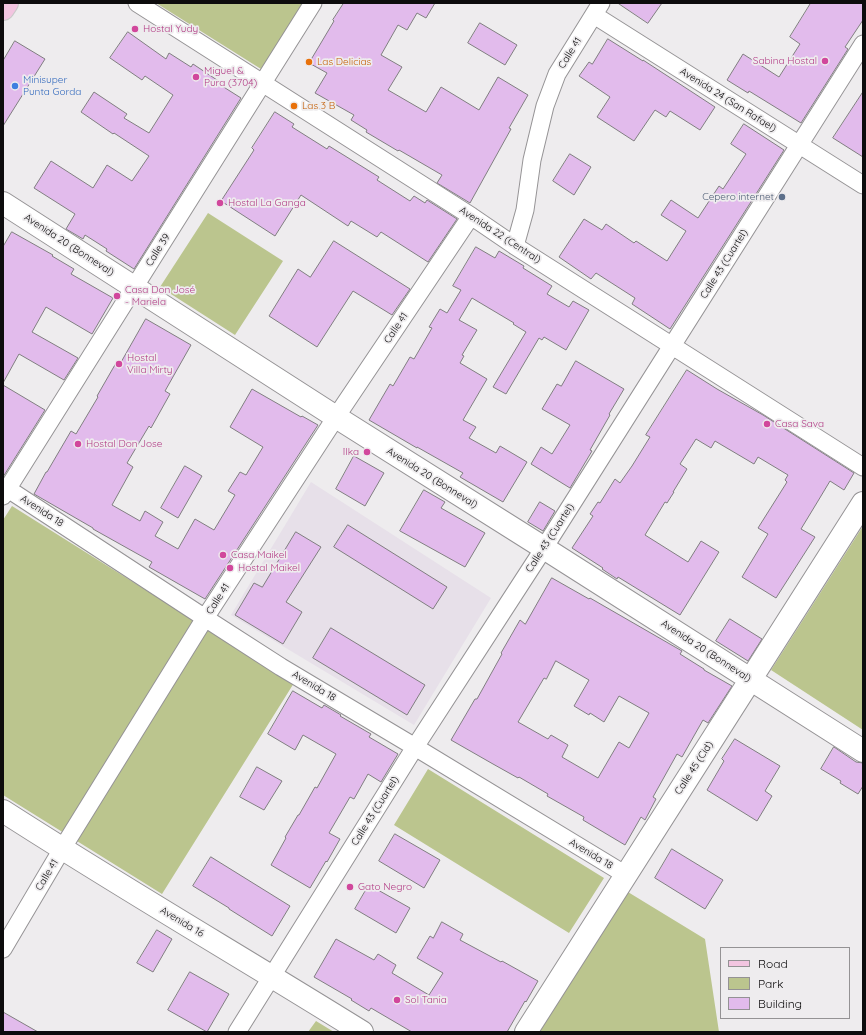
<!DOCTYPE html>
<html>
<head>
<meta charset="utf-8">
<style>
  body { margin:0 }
  #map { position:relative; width:866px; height:1035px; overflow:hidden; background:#eeecee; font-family:Quicksand,sans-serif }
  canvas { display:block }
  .frame { position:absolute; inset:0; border:4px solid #0d0c0d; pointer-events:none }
  .legend { position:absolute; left:720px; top:947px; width:130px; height:72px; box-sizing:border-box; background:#eeecee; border:1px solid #949294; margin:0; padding:5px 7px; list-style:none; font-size:12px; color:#0d0c0d }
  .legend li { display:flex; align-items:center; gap:8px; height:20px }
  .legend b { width:20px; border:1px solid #949294 }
</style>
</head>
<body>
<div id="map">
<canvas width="866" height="1035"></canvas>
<div class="frame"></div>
<ul class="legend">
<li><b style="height:5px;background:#f2c5e0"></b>Road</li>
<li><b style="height:11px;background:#bbc58e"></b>Park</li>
<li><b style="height:11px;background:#e2bbec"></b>Building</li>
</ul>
</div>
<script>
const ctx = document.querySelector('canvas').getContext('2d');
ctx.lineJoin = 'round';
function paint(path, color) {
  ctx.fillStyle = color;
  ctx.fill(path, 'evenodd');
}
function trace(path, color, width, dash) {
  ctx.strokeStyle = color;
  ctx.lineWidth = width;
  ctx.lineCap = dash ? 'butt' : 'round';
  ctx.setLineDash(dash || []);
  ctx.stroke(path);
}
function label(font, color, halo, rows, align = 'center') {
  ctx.font = font + ' Quicksand,sans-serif';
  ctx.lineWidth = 3.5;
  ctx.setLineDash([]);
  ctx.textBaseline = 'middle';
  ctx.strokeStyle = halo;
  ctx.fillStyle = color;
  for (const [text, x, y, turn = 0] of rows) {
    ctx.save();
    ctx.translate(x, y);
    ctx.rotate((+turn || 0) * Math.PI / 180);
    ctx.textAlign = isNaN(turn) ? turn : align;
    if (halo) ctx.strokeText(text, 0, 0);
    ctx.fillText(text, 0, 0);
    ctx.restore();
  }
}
const built = new Path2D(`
  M 311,482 L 491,598 L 414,725 L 231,615 Z`);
const green = new Path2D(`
  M 156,3 L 304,3 L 261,69 Z
  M 208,213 L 283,261 L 235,335 L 160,287 Z
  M 12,506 L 294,683 L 162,894 L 3,795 L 3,520 Z
  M 863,526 L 863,730 L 771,670 Z
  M 428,769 L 604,878 L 569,933 L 394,825 Z
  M 623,889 L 705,939 L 719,1032 L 534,1032 Z
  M 316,1021 L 334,1032 L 308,1032 Z`);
const building = new Path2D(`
  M 344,3 L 435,3 L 426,18 L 417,13 L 407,30 L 398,25 L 381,55 L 402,67 L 388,90 L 426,112 L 441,87 L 479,110 L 498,77 L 528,95 L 509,128 L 511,129 L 470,203 L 437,183 L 442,175 L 399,150 L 398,151 L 366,132 L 367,130 L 351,120 L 354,115 L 315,93 L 327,73 L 309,63 L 334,21 L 333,20 Z
  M 618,3 L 662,3 L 648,23 Z
  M 811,3 L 863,3 L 863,20 L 845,47 L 848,49 L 801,123 L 749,91 L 748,93 L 727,80 L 743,54 L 779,77 L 800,44 L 790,37 Z
  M 480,23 L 517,45 L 505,65 L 468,43 Z
  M 128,32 L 166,59 L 169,53 L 191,67 L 193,64 L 223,84 L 222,86 L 241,98 L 134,269 L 106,251 L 107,249 L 85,235 L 83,239 L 66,229 L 75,214 L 34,188 L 51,161 L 93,188 L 107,165 L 132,181 L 149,156 L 114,133 L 113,134 L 81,112 L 94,92 L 127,114 L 124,118 L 149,133 L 173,95 L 145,76 L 142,80 L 110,58 Z
  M 608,39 L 643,61 L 643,60 L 715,107 L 700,130 L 670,111 L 666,117 L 655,110 L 634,141 L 597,117 L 610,97 L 579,76 L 589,62 L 592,64 Z
  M 15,41 L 45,59 L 3,126 L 3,61 Z
  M 863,92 L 863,157 L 833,138 Z
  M 275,112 L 294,124 L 292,127 L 327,149 L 329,146 L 379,177 L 377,180 L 410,201 L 414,196 L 425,203 L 427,200 L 457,219 L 428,262 L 381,232 L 377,237 L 351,221 L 348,226 L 301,195 L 275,236 L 221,201 L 254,150 L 252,148 Z
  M 744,124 L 784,150 L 670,329 L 632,304 L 635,298 L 596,273 L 591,279 L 559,257 L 584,219 L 602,230 L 606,224 L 634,243 L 636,241 L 667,261 L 686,231 L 661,215 L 671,200 L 698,218 L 719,186 L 723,189 L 746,154 L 731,144 Z
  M 570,154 L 591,167 L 574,195 L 553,181 Z
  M 12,232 L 53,255 L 52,256 L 74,269 L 71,274 L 113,298 L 92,334 L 46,307 L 32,332 L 78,358 L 64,380 L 19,354 L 3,383 L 3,247 Z
  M 334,241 L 410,289 L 392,315 L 353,291 L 317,347 L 269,316 L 298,269 L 310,277 Z
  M 476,247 L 495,258 L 499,251 L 524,266 L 523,268 L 552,286 L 547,294 L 569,307 L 573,301 L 589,310 L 566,350 L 544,337 L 542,340 L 539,338 L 506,394 L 493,387 L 526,332 L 513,324 L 514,323 L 472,298 L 459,320 L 477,330 L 462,355 L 464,356 L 460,363 L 487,379 L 463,420 L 476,427 L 469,438 L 496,453 L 500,446 L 527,462 L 503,502 L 460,477 L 463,473 L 417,447 L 417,448 L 369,420 L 390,384 L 393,386 L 410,357 L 414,359 L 432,328 L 429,327 L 440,309 L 447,313 L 461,290 L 453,286 Z
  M 146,319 L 191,345 L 165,391 L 170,394 L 151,428 L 149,426 L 127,463 L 133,467 L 112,505 L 140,521 L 145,511 L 163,522 L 155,536 L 178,549 L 195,519 L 214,530 L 235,495 L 228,491 L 240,472 L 246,475 L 263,447 L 230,427 L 252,389 L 301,417 L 302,416 L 318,425 L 205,599 L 149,567 L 152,562 L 93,529 L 93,528 L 34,494 L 46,472 L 47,472 L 71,431 L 76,434 L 98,397 L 97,396 L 116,363 L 119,365 Z
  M 576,361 L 624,389 L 609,414 L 610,415 L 590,450 L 592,451 L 570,488 L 531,464 L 541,447 L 552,454 L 570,425 L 542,409 L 557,384 L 561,386 Z
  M 687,370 L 717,389 L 763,415 L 854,473 L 844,490 L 830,481 L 818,501 L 801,529 L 815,537 L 776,598 L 742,577 L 768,534 L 758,528 L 787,482 L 785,480 L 788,475 L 758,457 L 754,464 L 715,441 L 711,448 L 696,439 L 680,464 L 687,469 L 673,492 L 674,492 L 667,503 L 665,502 L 645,535 L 688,562 L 701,541 L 719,552 L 680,615 L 618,577 L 617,579 L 602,569 L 603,568 L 572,548 L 593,516 L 590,514 L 598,502 L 600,503 L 615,479 L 620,483 L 632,466 L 650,437 L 646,435 Z
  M 3,385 L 45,410 L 3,477 Z
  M 354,456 L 384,473 L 365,506 L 336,489 Z
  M 185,466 L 202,476 L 178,518 L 161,508 Z
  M 424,490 L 445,502 L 441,508 L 485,533 L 465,567 L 400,531 Z
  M 540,502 L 555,511 L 543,531 L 528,522 Z
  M 348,525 L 447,587 L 433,609 L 334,547 Z
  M 296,532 L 321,547 L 286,602 L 302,612 L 283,644 L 235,615 L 254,583 L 262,587 Z
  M 552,578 L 589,599 L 590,598 L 682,651 L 680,654 L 704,669 L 704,670 L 732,686 L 708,723 L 703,720 L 682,757 L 677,754 L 653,797 L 656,799 L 645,820 L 641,817 L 625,845 L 583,820 L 584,817 L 547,796 L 548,794 L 519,777 L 518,778 L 493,764 L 451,740 L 475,699 L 477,699 L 502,654 L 501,653 L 520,620 L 525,624 ZM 556,661 L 589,680 L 574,706 L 589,715 L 590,713 L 604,722 L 619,696 L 649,713 L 629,748 L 619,742 L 598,778 L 562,757 L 568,745 L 551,735 L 548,739 L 518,722 L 544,678 L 546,679 Z
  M 730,619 L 762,639 L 748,661 L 716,641 Z
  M 331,628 L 425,685 L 407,715 L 313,658 Z
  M 293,691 L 322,708 L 324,705 L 341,715 L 340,716 L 371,734 L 369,737 L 398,754 L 381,782 L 368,774 L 354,799 L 350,797 L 329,833 L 340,839 L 327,862 L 326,861 L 310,888 L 271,865 L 286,838 L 285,837 L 298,815 L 299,815 L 315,787 L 317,788 L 336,754 L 303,735 L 295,750 L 268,734 Z
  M 735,739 L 780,766 L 765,791 L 772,796 L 757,821 L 707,790 L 724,761 L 722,759 Z
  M 834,747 L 856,762 L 863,763 L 863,786 L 858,794 L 840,783 L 841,781 L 821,769 Z
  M 257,767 L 282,781 L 264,810 L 240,797 Z
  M 395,834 L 440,860 L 424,888 L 379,861 Z
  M 672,849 L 723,880 L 705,909 L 655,878 Z
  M 211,857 L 290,906 L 272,936 L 229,909 L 229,908 L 193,886 Z
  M 369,885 L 410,908 L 396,933 L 355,909 Z
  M 442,922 L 463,934 L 460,940 L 501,962 L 502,961 L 538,981 L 526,1002 L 525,1001 L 507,1032 L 412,1032 L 371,1008 L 369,1011 L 351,1000 L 352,999 L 314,977 L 336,939 L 374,960 L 378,954 L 396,965 L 392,973 L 429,995 L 443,973 L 417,958 L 430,936 L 433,938 Z
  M 157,930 L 172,939 L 153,972 L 137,963 Z
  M 190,972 L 229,994 L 207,1032 L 168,1010 Z
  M 3,1012 L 38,1032 L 3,1032 Z`);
const street = new Path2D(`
  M 137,3 L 471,216 L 515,246 L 863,467
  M 594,15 L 863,185
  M 515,246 L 525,210 L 532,160 L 545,106 L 557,74 L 601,3
  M 8,489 L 205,618 L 281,667 L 415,747 L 626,875
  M 3,496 L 313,3
  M 3,949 L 62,849 L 205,618 L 336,417 L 471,216
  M 237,1032 L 415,747 L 544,548 L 863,44`);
const secondary = new Path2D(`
  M 3,203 L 336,417 L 544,548 L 863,751
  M 3,811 C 121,887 243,958 362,1032
  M 526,1032 L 863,503`);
const primary = new Path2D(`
  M 3,9 L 7,3`);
const markers = [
  [135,29,4,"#d1479c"],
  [825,61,4,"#d1479c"],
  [309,62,4,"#e8710a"],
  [196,77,4,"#d1479c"],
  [15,86,4,"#3f7fe0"],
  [294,106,4,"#e8710a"],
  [782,197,4,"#5c6f8a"],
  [220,203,4,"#d1479c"],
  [117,296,4,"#d1479c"],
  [119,364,4,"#d1479c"],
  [767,424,4,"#d1479c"],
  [78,444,4,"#d1479c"],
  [367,452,4,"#d1479c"],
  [223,555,4,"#d1479c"],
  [230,568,4,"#d1479c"],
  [350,887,4,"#d1479c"],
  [397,1000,4,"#d1479c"]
];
const hotelNames = [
  ["Hostal Yudy",143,29],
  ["Sabina Hostal",817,61,"right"],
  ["Miguel &",204,71],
  ["Pura (3704)",204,83],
  ["Hostal La Ganga",228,203],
  ["Casa Don José",125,290],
  ["- Mariela",125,302],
  ["Hostal",127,358],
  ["Villa Mirty",127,370],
  ["Casa Sava",775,424],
  ["Hostal Don Jose",86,444],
  ["Ilka",359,452,"right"],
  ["Casa Maikel",231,555],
  ["Hostal Maikel",238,568],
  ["Gato Negro",358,887],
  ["Sol Tania",405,1000]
];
const streetNames = [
  ["Calle 41",570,53,-58],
  ["Avenida 24 (San Rafael)",728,100,32],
  ["Avenida 22 (Central)",500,235,33],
  ["Avenida 20 (Bonneval)",69,245,33],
  ["Calle 39",158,250,-58],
  ["Calle 43 (Cuartel)",724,264,-58],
  ["Calle 41",396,328,-56],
  ["Avenida 20 (Bonneval)",432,478,32],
  ["Avenida 18",42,511,33],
  ["Calle 43 (Cuartel)",550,538,-57],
  ["Calle 41",218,599,-57],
  ["Avenida 20 (Bonneval)",706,651,33],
  ["Avenida 18",314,686,31],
  ["Calle 45 (Cid)",694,768,-57],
  ["Calle 43 (Cuartel)",375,811,-58],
  ["Avenida 18",591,854,31],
  ["Calle 41",47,875,-59],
  ["Avenida 16",182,922,31]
];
const foodNames = [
  ["Las Delicias",317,62],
  ["Las 3 B",302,106]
];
const shopNames = [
  ["Minisuper",23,80],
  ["Punta Gorda",23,92]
];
const serviceNames = [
  ["Cepero internet",774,197]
];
paint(built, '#e7e0e9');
paint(green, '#bbc58e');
paint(building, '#e2bbec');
trace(building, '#807e80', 1);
trace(street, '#959395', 19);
trace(secondary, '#959395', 24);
trace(primary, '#cacaca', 24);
trace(street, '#fff', 17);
trace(secondary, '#fff', 22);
trace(primary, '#f2c5e0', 22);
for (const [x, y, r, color] of markers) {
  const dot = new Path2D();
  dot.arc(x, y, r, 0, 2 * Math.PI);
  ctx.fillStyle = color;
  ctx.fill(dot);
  trace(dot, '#eeecee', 1.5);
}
label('10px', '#b23c85', '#eeecee', hotelNames, 'left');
label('10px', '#0d0c0d', '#eeecee', streetNames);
label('10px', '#c56008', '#eeecee', foodNames, 'left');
label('10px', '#366cbe', '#eeecee', shopNames, 'left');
label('10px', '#4e5e75', '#eeecee', serviceNames, 'right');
</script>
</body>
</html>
